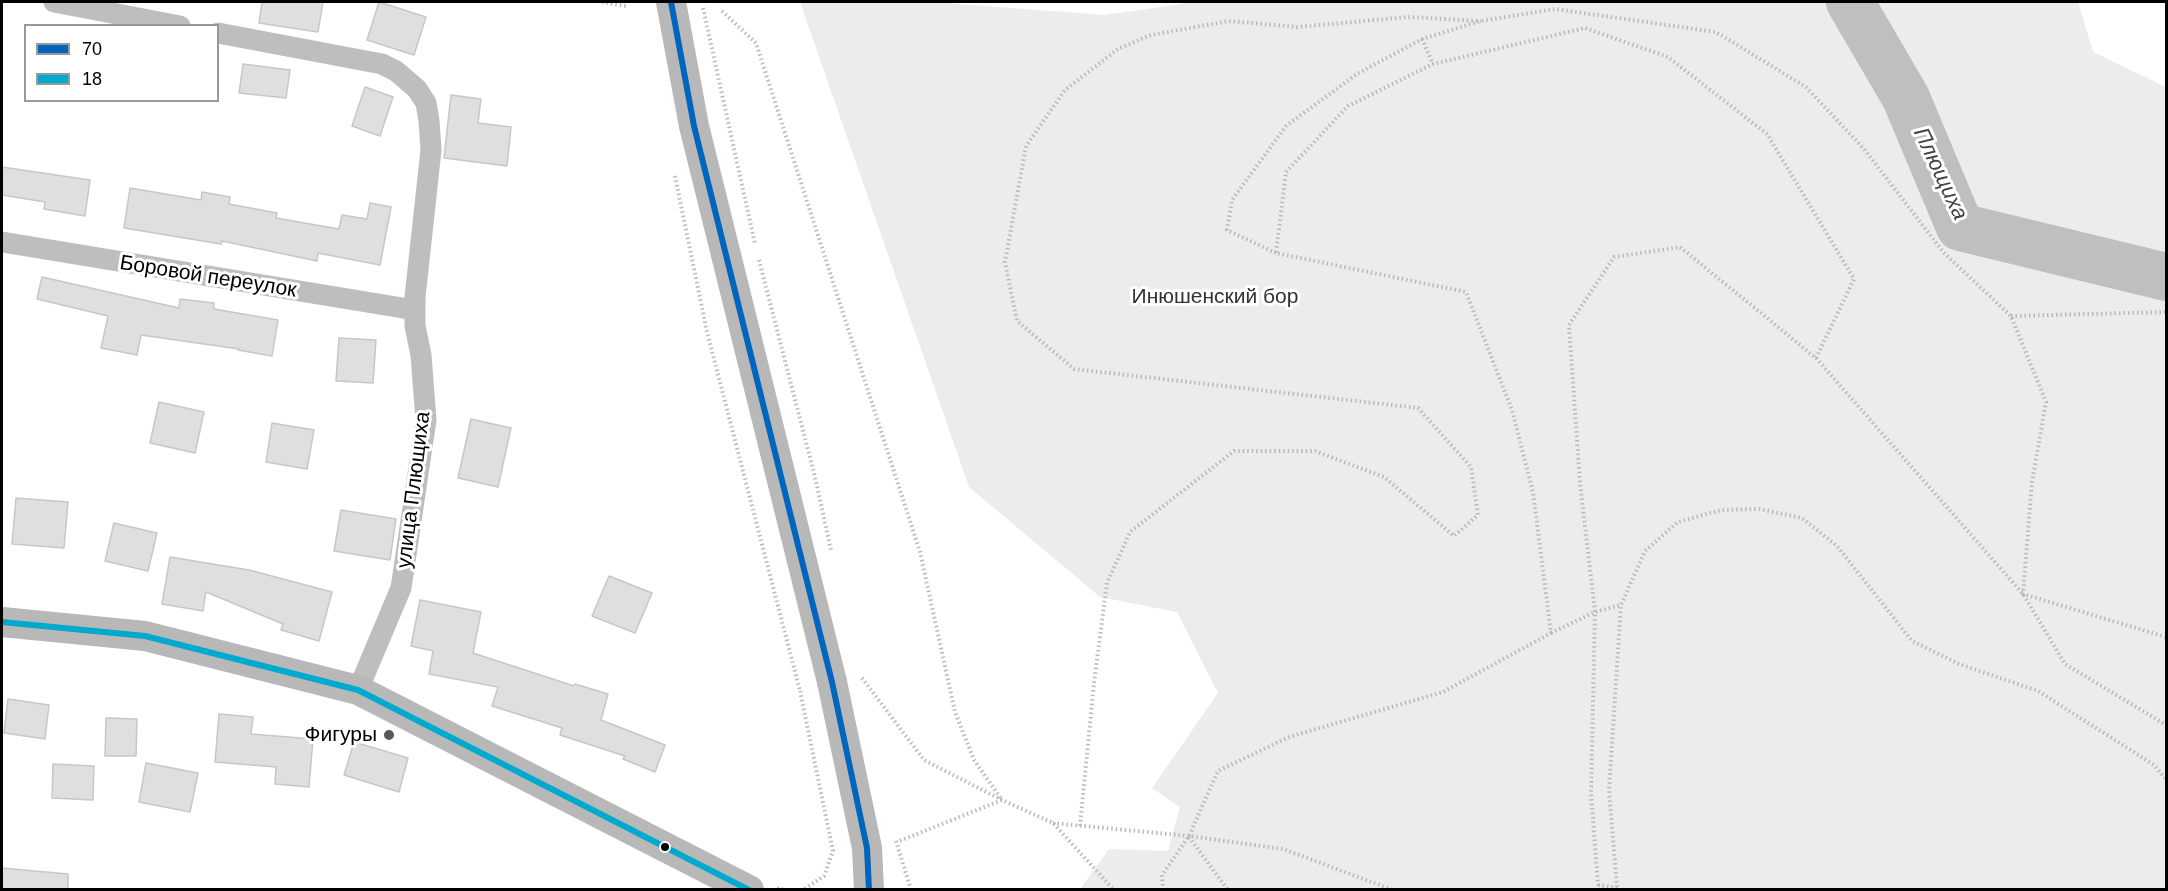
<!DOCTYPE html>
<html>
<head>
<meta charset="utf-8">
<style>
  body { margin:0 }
  #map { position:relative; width:2168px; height:891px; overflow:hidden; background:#fff; font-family:Arial,sans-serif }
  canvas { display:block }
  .frame { position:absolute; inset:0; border:3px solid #000; pointer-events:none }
  .legend { position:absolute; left:24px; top:24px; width:195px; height:78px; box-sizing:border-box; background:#fff; border:2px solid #999; margin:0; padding:8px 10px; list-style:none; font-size:18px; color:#000 }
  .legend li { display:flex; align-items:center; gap:12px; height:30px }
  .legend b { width:30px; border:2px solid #999 }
</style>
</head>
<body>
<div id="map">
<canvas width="2168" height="891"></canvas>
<div class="frame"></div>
<ul class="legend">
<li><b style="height:8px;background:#0065bd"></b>70</li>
<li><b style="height:8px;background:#00a9ce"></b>18</li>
</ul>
</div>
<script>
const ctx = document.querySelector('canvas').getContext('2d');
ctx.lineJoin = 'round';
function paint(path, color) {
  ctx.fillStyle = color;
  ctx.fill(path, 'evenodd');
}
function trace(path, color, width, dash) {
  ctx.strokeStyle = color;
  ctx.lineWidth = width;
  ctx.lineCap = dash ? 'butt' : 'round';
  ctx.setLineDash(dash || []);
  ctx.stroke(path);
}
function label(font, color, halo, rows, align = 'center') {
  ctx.font = font + ' Arial,sans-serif';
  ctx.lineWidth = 6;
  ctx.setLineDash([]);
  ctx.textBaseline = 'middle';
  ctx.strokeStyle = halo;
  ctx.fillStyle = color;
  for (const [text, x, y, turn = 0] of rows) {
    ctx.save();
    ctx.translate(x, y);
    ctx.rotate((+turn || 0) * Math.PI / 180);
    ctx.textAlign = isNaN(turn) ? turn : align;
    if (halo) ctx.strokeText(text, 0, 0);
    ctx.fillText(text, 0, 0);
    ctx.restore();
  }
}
const green = new Path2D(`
  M 800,2 L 932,2 L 1104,15 L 1196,2 L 2078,2 L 2093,52 L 2166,87 L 2166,889 L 1080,889 L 1109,849 L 1168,851 L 1180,807 L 1152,788 L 1218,693 L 1177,612 L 1100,597 L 969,487 Z`);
const river = new Path2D(`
  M 1850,2 L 1906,98 L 1960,227 L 2166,277`);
const building = new Path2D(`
  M 262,2 L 323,2 L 318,32 L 259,23 Z
  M 379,2 L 426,17 L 414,55 L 367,40 Z
  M 243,64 L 290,70 L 286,98 L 239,93 Z
  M 365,87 L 393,97 L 380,136 L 352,126 Z
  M 451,95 L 481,99 L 478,123 L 511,127 L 507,166 L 444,158 Z
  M 2,167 L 90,180 L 85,216 L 44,209 L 45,202 L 2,195 Z
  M 130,188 L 201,200 L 202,192 L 230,197 L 229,204 L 277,213 L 276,218 L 339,229 L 342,215 L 367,219 L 370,203 L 391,207 L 380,265 L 318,253 L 317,261 L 222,241 L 221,244 L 124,228 Z
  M 42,277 L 179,308 L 180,299 L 214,303 L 214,309 L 278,320 L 272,356 L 238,350 L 239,349 L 141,335 L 137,355 L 101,348 L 108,316 L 37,299 Z
  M 339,338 L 376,340 L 373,383 L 336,381 Z
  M 159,402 L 204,412 L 195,453 L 150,443 Z
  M 471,419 L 511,428 L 498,487 L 458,478 Z
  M 272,423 L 314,430 L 307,469 L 266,462 Z
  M 16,498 L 68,502 L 64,548 L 12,544 Z
  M 341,510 L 396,519 L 390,560 L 334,551 Z
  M 114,523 L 157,533 L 148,571 L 105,561 Z
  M 170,557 L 249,570 L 332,592 L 319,641 L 281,630 L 283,624 L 206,592 L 203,611 L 162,604 Z
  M 609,576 L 652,593 L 635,633 L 592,616 Z
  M 420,600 L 481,612 L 473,653 L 574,686 L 575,684 L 608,694 L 601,720 L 665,745 L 655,772 L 623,759 L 625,756 L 560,735 L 562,728 L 492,706 L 498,687 L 429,674 L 433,651 L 411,646 Z
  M 8,699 L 49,705 L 45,739 L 4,733 Z
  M 219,714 L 253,717 L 251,734 L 313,739 L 309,787 L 275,784 L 276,767 L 215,762 Z
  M 106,718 L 137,719 L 136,756 L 105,756 Z
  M 354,742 L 408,758 L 399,792 L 344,775 Z
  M 146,763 L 198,773 L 190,812 L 139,802 Z
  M 53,764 L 94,766 L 93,800 L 52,798 Z
  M 2,868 L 68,874 L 68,890 L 2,890 Z`);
const path = new Path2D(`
  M 602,2 L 626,6
  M 722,11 L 756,43 L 920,552 L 955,712 L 974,760 L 1002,800 L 897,842
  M 1422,39 L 1433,64
  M 1276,253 L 1227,230 L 1232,200 L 1286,126 L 1357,74 L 1422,39 L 1481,21 L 1555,9 L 1716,32 L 1806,87 L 1864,149 L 1944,253 L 2011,316 L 2046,402 L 2032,482 L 2023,594 L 2166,637
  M 2011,316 L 2166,312
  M 1551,633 L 1595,612 L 1621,605 L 1645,551 L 1678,522 L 1721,510 L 1759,509 L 1802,518 L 1837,546 L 1912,641 L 1959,664 L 2038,691 L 2154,765 L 2166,779
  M 862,678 L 924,760 L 1002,800 L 1053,823 L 1114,890
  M 800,691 L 833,851 L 824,876 L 803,890
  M 1053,823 L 1189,836 L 1283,849 L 1393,890
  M 1080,826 L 1094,683 L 1107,583 L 1130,532 L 1234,451 L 1315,451 L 1384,477 L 1454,536 L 1478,515 L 1471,467 L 1418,408 L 1074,369 L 1017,321 L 1005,262 L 1026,146 L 1065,90 L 1118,49 L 1151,35 L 1229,21 L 1297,27 L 1408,17 L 1481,21
  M 1189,837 L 1228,890
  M 896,841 L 911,890
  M 1598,885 L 1617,888
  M 1617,887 L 1609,790 L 1621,605
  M 777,888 L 785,890
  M 1163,890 L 1162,875 L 1189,836 L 1218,771 L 1289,737 L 1443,692 L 1551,633 L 1533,492 L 1512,410 L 1466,292 L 1276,253 L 1286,172 L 1348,106 L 1433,64 L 1585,28 L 1668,57 L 1767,134 L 1854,279 L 1816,358
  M 1596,890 L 1598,885 L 1591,793 L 1595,612 L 1580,483 L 1569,325 L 1614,257 L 1680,247 L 1816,358 L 2023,594 L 2065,664 L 2166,725`);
const street = new Path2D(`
  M 54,2 L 180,26
  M 218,33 L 382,64 L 396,71 L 417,89 L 426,103 L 429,121 L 431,150 L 415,297 L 415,326 L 421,355 L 426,420 L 401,588 L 358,690
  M 2,242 L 415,310`);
const secondary = new Path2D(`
  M 2,622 L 145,636 L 358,690 L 749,890
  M 832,682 L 867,848 L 869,890`);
const pathBridge = new Path2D(`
  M 703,8 L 755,244
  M 675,176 L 707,332 L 800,691
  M 759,260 L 815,477 L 831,550`);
const secondaryBridge = new Path2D(`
  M 671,2 L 694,126 L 832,682`);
const bus1 = new Path2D(`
  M 671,2 L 694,126 L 832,682 L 867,848 L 869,890`);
const bus2 = new Path2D(`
  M 2,622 L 145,636 L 358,690 L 749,890`);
const markers = [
  [389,735,6,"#595959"],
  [665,847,5,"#000"]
];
const streetNames = [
  ["Боровой переулок",208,277,9],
  ["улица Плющиха",414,490,-83]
];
const parkNames = [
  ["Инюшенский бор",1215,297]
];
const poiNames = [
  ["Фигуры",377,735]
];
const waterNames = [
  ["Плющиха",1940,174,65]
];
paint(green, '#ececec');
trace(river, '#bfbfbf', 48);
paint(building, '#dfdfdf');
trace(building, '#c7c7c7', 1.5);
trace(path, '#b9b9b9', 4, [1.5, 3]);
trace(street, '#bebebe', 21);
trace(secondary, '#b8b8b8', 30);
trace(pathBridge, '#b9b9b9', 4, [1.5, 3]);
trace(secondaryBridge, '#b8b8b8', 30);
trace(bus1, '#0065bd', 6);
trace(bus2, '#00a9ce', 6);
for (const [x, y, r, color] of markers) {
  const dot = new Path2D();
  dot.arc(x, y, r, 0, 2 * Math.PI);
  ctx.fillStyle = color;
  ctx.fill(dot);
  trace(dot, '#fff', 2);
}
label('21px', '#000', '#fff', streetNames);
label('21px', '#333', '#fff', parkNames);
label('21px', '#000', '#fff', poiNames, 'right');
label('italic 22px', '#444', '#fff', waterNames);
</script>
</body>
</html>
